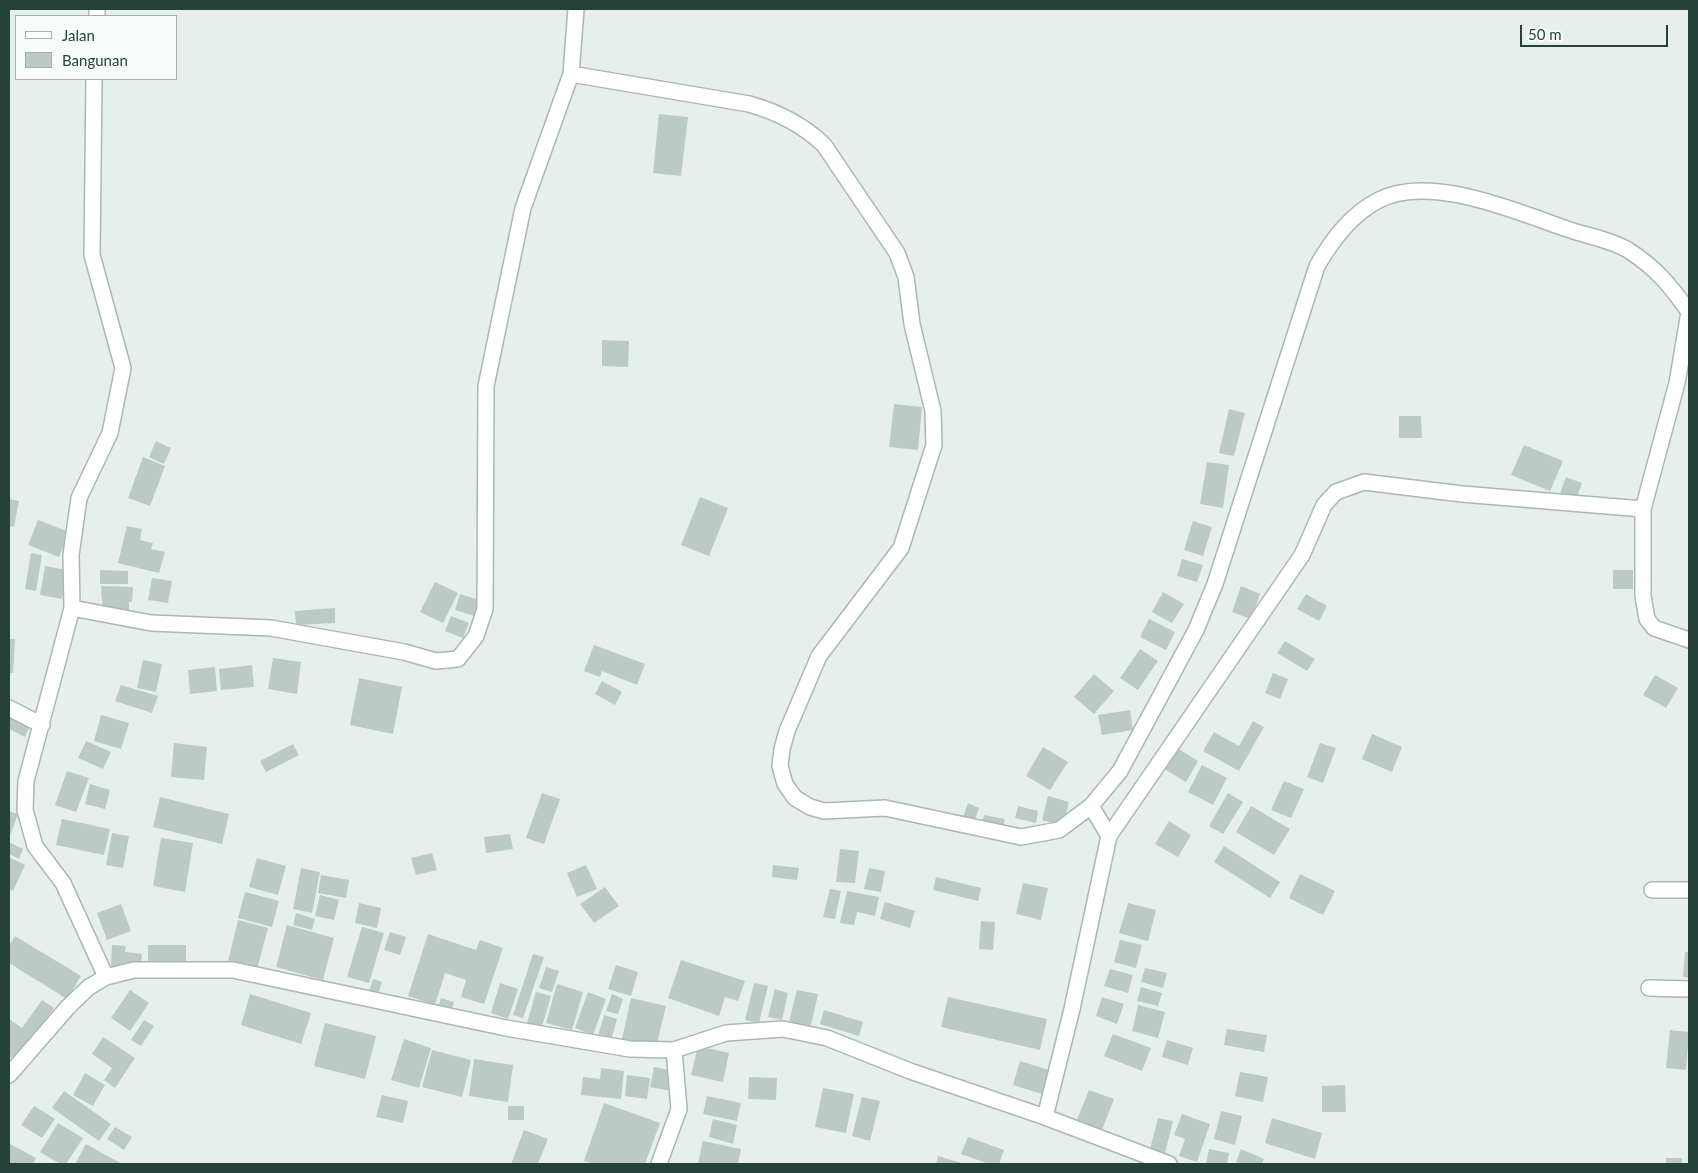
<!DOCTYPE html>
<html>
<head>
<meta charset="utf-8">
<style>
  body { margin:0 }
  #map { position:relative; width:1698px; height:1173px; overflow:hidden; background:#e6efeb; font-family:Lato,sans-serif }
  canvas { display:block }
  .frame { position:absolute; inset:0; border:10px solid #24423a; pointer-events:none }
  .legend { position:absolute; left:15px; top:15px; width:162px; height:65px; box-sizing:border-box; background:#f7fbf9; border:1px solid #a3b1ad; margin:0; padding:6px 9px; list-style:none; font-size:15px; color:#24423a }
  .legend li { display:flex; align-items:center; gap:10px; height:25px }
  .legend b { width:25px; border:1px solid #a3b1ad }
  .scale { position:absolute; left:1520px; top:25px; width:148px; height:22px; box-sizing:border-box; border:2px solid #24423a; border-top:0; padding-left:6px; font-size:15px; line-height:18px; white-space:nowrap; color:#24423a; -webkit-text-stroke:4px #f7fbf9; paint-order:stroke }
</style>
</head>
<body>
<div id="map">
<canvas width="1698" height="1173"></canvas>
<div class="frame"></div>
<ul class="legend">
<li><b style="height:6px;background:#fff"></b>Jalan</li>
<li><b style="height:14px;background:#bbcac4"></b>Bangunan</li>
</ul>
<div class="scale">50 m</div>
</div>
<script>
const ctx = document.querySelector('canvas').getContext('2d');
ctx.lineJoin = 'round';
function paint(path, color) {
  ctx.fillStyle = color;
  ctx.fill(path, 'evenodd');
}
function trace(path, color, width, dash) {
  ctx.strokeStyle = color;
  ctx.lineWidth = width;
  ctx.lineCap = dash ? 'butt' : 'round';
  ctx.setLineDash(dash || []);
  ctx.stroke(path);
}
const building = new Path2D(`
  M 659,114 L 688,117 L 681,176 L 653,173 Z
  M 602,340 L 629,341 L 628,367 L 602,366 Z
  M 894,404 L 922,407 L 918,450 L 889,447 Z
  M 1229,409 L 1245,413 L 1234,456 L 1219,453 Z
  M 1399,416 L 1421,416 L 1422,438 L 1399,438 Z
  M 156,441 L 171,448 L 164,464 L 149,457 Z
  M 1524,445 L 1563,461 L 1550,491 L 1511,475 Z
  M 143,457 L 165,466 L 150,506 L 128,498 Z
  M 1207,462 L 1229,465 L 1223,508 L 1200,504 Z
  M 1566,477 L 1582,483 L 1573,507 L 1557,501 Z
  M 700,497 L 728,508 L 709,556 L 681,545 Z
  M 9,499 L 19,501 L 14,527 L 9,526 Z
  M 38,520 L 69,532 L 59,557 L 28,545 Z
  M 1193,521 L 1212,527 L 1203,556 L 1184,550 Z
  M 127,526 L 142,529 L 140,540 L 153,543 L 151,549 L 165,552 L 159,573 L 118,563 Z
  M 31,553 L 42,555 L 36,591 L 25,589 Z
  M 1182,559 L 1203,565 L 1197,582 L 1177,576 Z
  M 45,566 L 67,570 L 62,599 L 40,595 Z
  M 100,570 L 128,571 L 128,584 L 100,584 Z
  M 1613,570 L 1633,570 L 1633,589 L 1613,589 Z
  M 152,578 L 172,581 L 168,603 L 148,600 Z
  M 435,582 L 458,593 L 443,623 L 420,612 Z
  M 101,586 L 133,587 L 132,602 L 129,602 L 129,613 L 103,613 Z
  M 1241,586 L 1260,594 L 1251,619 L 1232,612 Z
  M 1163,592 L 1184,604 L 1172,623 L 1152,612 Z
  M 460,594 L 483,601 L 478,617 L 455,610 Z
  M 1306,594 L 1327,606 L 1319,621 L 1297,609 Z
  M 335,608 L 335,623 L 296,625 L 295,611 Z
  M 451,616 L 469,623 L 463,638 L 445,631 Z
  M 1149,619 L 1175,632 L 1166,650 L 1140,637 Z
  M 9,639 L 15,639 L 13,673 L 9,673 Z
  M 1285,641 L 1315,659 L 1307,671 L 1277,653 Z
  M 594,645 L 645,664 L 637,685 L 602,671 L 600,677 L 584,671 Z
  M 1140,649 L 1158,661 L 1138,690 L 1120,678 Z
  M 273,658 L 301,662 L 297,694 L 268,689 Z
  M 143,660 L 162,664 L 156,692 L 137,688 Z
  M 252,665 L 254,687 L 221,690 L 219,669 Z
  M 215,667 L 217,691 L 190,694 L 188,670 Z
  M 1273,673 L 1288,679 L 1280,699 L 1265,693 Z
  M 1094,674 L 1114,691 L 1094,714 L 1074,697 Z
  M 1655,675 L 1678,688 L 1666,708 L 1643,695 Z
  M 359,678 L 402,687 L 393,734 L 350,725 Z
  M 602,681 L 622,692 L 615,705 L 595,694 Z
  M 121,685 L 158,696 L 152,713 L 115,701 Z
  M 1130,710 L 1133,730 L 1102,735 L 1098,715 Z
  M 9,713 L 31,724 L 25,737 L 9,729 Z
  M 101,715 L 129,723 L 121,749 L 94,741 Z
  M 1253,721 L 1264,727 L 1239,771 L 1203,751 L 1214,732 L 1239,746 Z
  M 1372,734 L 1402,747 L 1392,772 L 1362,759 Z
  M 86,741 L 111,752 L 103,769 L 78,758 Z
  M 174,743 L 207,747 L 204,780 L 171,777 Z
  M 1320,743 L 1336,748 L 1323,783 L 1307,777 Z
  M 293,744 L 299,755 L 266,772 L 260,761 Z
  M 1174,746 L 1198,761 L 1186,782 L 1161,767 Z
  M 1043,747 L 1068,762 L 1050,790 L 1026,776 Z
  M 1202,765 L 1227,778 L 1213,805 L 1188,792 Z
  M 67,771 L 89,778 L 76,812 L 55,805 Z
  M 1284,781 L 1304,789 L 1291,818 L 1271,810 Z
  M 90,784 L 110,790 L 105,809 L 85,804 Z
  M 542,793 L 560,799 L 544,844 L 526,838 Z
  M 1228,793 L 1243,802 L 1223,834 L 1209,826 Z
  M 1048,796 L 1069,802 L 1063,826 L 1042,820 Z
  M 160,797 L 229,814 L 222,844 L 153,827 Z
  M 968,803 L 979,808 L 974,822 L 963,817 Z
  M 1018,806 L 1038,811 L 1036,823 L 1015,818 Z
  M 1251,806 L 1290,829 L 1274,855 L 1236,832 Z
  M 9,811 L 18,814 L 9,838 Z
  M 984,815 L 1005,819 L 1003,827 L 982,823 Z
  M 62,819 L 110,829 L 104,855 L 56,845 Z
  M 1169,821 L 1191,835 L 1178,857 L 1155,844 Z
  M 112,833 L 129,836 L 123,868 L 106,865 Z
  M 510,834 L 513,849 L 486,853 L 484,837 Z
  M 161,838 L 193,843 L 185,892 L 153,886 Z
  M 9,842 L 23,849 L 19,859 L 9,854 Z
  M 1224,846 L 1280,882 L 1270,898 L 1214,862 Z
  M 840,849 L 859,851 L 855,883 L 836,882 Z
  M 432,853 L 437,870 L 416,875 L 411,858 Z
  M 9,857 L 25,865 L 13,891 L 9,889 Z
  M 257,858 L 286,866 L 278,895 L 249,887 Z
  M 586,865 L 597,889 L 577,897 L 567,873 Z
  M 773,865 L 799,868 L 797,880 L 772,877 Z
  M 301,868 L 320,872 L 312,913 L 293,909 Z
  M 869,868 L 885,871 L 881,892 L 864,889 Z
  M 1300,874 L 1335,891 L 1323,915 L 1289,898 Z
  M 321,875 L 349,880 L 346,898 L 318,893 Z
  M 936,877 L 981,888 L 978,901 L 933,890 Z
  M 1023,883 L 1048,888 L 1041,920 L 1016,914 Z
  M 605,887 L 619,906 L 594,923 L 580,904 Z
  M 830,889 L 841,891 L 835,919 L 823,917 Z
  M 847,891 L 879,897 L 875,916 L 857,912 L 854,925 L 840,923 Z
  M 245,892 L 279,901 L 272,927 L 238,918 Z
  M 320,895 L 339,900 L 334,920 L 315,916 Z
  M 885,902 L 915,911 L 910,928 L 880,919 Z
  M 359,903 L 381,908 L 377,928 L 355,923 Z
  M 1128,903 L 1156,910 L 1148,941 L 1119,933 Z
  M 121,904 L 131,931 L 107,940 L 97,913 Z
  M 296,913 L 315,919 L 312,930 L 293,925 Z
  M 238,920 L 268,928 L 257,969 L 228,962 Z
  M 981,921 L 995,922 L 993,950 L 979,949 Z
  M 287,925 L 334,938 L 323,980 L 276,967 Z
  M 362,927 L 384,933 L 369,983 L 347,977 Z
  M 390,932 L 406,937 L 400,955 L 384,950 Z
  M 428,934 L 476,950 L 480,940 L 503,948 L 484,1004 L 461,997 L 466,980 L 445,973 L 435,1005 L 408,996 Z
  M 15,936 L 81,976 L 67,999 L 9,963 L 9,946 Z
  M 1120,940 L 1142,945 L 1136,968 L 1114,962 Z
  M 112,945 L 126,946 L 125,952 L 142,954 L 140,968 L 111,966 Z
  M 148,945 L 186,945 L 186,966 L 148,967 Z
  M 1685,952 L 1689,952 L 1689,978 L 1683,977 Z
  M 533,954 L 544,957 L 523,1018 L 513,1015 Z
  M 681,960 L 745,981 L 738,1001 L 725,997 L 719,1016 L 668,998 Z
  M 616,965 L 638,972 L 631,996 L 608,989 Z
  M 546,967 L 559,971 L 552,992 L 539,988 Z
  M 1145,968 L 1167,973 L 1163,988 L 1141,982 Z
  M 1110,969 L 1133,975 L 1128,993 L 1104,986 Z
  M 373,979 L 382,982 L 377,997 L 368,995 Z
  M 500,983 L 518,989 L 508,1019 L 491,1013 Z
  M 754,983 L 768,986 L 759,1023 L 745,1020 Z
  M 557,984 L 583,992 L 572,1030 L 546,1023 Z
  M 1141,987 L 1162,993 L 1158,1006 L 1137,1001 Z
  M 775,989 L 788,993 L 782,1020 L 768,1017 Z
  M 130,990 L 149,1003 L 130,1031 L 111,1018 Z
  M 797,990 L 818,994 L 810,1030 L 788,1025 Z
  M 536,992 L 551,996 L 542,1027 L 527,1023 Z
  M 588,992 L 606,999 L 593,1035 L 575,1028 Z
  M 250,994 L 311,1013 L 301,1044 L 241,1025 Z
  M 612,994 L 623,999 L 618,1014 L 606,1011 Z
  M 948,997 L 1047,1019 L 1040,1050 L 941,1027 Z
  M 1102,997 L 1124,1004 L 1117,1024 L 1096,1016 Z
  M 441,998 L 454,1002 L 450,1014 L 437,1010 Z
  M 631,998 L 666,1006 L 656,1047 L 622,1039 Z
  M 42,1000 L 54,1008 L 16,1061 L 9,1056 L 9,1019 L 22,1028 Z
  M 1138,1005 L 1165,1012 L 1158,1038 L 1132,1031 Z
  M 824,1010 L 863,1022 L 859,1036 L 820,1024 Z
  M 604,1015 L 617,1019 L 611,1040 L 598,1036 Z
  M 144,1020 L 154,1026 L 141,1046 L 131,1040 Z
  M 325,1023 L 376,1036 L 365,1079 L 314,1066 Z
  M 1227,1029 L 1267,1035 L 1264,1052 L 1224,1045 Z
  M 1670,1030 L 1689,1032 L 1686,1070 L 1666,1068 Z
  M 1113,1034 L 1151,1048 L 1142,1071 L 1104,1056 Z
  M 103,1037 L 135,1058 L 115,1088 L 104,1080 L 112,1068 L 92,1054 Z
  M 404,1039 L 431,1048 L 419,1088 L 391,1080 Z
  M 1167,1040 L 1193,1048 L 1188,1065 L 1162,1057 Z
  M 698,1046 L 729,1053 L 723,1082 L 691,1075 Z
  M 432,1050 L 471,1060 L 462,1097 L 422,1087 Z
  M 474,1059 L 513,1065 L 508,1102 L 469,1096 Z
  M 1020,1061 L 1049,1070 L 1042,1094 L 1013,1085 Z
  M 654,1067 L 675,1071 L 670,1091 L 650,1087 Z
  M 601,1068 L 624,1071 L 621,1099 L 581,1095 L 583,1077 L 600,1079 Z
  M 1240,1072 L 1268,1077 L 1263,1102 L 1235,1096 Z
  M 85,1073 L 105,1085 L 93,1106 L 73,1095 Z
  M 627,1075 L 650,1078 L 647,1099 L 625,1096 Z
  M 749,1077 L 777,1078 L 776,1100 L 748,1099 Z
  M 1345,1085 L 1346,1112 L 1322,1112 L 1322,1086 Z
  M 823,1088 L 854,1094 L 846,1133 L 815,1127 Z
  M 1089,1090 L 1114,1099 L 1100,1135 L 1075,1125 Z
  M 64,1091 L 111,1124 L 99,1141 L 52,1108 Z
  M 382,1095 L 408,1101 L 403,1123 L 376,1117 Z
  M 707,1096 L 741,1103 L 737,1121 L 703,1114 Z
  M 862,1097 L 880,1101 L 870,1141 L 852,1136 Z
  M 604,1103 L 660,1123 L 645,1164 L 595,1164 L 584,1161 Z
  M 34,1106 L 55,1119 L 42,1138 L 21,1125 Z
  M 508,1106 L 524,1106 L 524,1120 L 508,1120 Z
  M 1221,1111 L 1242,1116 L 1235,1145 L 1214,1139 Z
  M 1182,1114 L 1210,1124 L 1197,1162 L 1179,1156 L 1185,1139 L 1174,1135 Z
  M 1158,1118 L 1173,1121 L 1165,1153 L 1150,1149 Z
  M 1272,1118 L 1322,1133 L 1315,1159 L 1265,1143 Z
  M 713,1119 L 737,1125 L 733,1144 L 709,1137 Z
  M 58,1123 L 83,1138 L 66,1164 L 60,1164 L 40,1152 Z
  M 115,1127 L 132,1137 L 124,1150 L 107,1139 Z
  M 524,1130 L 548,1139 L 538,1164 L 511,1164 Z
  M 968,1137 L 1004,1150 L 999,1164 L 989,1164 L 961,1154 Z
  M 703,1141 L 741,1149 L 738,1164 L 698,1164 Z
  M 10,1144 L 36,1158 L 33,1164 L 9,1164 Z
  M 86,1144 L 122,1164 L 75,1164 Z
  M 1209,1149 L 1229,1153 L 1227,1164 L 1206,1164 Z
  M 1241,1149 L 1264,1159 L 1262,1164 L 1242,1164 L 1236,1162 Z
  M 938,1156 L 965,1164 L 936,1164 Z
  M 1666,1158 L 1682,1158 L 1682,1164 L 1666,1164 Z`);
const minor = new Path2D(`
  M 97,16 L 97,9
  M 571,74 L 749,104 C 778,112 802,124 824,145 L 897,253 L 906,277 L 912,324 L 933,411 L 934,445 L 901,548 L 819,656 L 787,731 L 782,749 L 780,766 L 785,784 L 795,798 L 810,807 L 824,811 L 885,808 L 1021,837 L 1059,830 L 1091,806 L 1120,771 L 1196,630 L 1215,584 L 1317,266 C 1332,240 1351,214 1379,200 C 1431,173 1519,213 1570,230 C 1588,236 1612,240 1628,250 C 1656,268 1670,285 1689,312 L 1677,383 L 1643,509 L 1643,596 L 1647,619 L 1654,628 L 1689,640
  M 94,79 L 92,255 L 123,368 L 110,433 L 79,498 L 71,555 L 72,608 L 26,781 L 25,810 L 35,846 L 63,883 L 106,977
  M 72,608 L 151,623 L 271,628 L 404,652 L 436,661 L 458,659 L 476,636 L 485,609 L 486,386 L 523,208 L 571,74 L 576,9
  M 9,708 L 42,725
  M 1091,806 L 1109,836
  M 1652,890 L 1689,890
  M 1684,989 L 1649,988 L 1689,989
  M 9,1075 L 68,1007 L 89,987 L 106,977 L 134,970 L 233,970 L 506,1028 L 630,1049 L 674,1050 L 726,1033 L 783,1029 L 827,1038 L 910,1071 L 1045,1117 L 1169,1164
  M 1045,1117 L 1072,1009 L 1109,836 L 1302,555 L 1324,505 L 1336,492 L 1364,482 L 1462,494 L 1643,509
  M 659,1164 L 679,1109 L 674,1050`);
paint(building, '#bbcac4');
trace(minor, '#a8b8b2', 18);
trace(minor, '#fff', 15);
</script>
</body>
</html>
